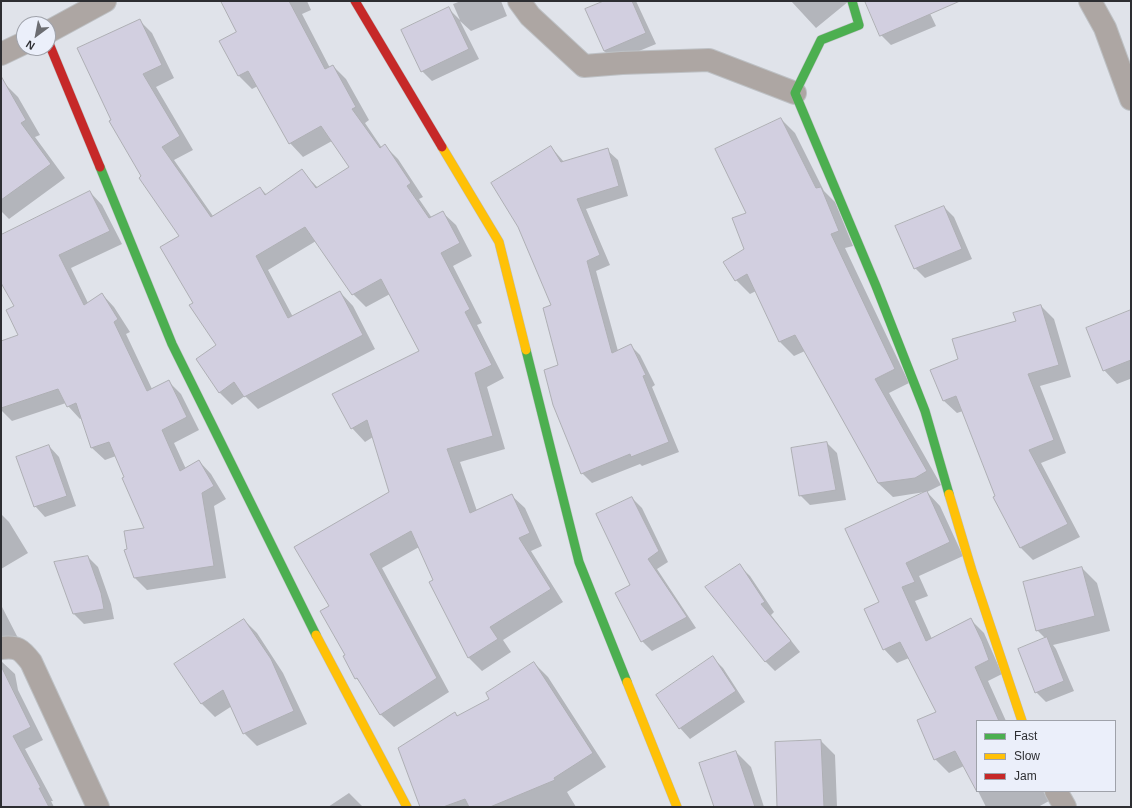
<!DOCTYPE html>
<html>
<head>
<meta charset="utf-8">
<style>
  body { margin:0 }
  #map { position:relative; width:1132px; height:808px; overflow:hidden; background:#e0e3ea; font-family:Arial,sans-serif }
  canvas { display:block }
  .frame { position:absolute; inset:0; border:2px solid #2d2e32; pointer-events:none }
  .legend { position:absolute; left:976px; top:720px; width:140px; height:72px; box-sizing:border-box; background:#ebeffa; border:1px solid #9fa2aa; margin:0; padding:5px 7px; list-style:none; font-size:12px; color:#2d2e32 }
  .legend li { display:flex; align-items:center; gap:8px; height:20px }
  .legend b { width:20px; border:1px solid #9fa2aa }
  .north { position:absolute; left:16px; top:16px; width:40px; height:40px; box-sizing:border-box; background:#ebeffa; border:1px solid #9fa2aa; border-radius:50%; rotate:212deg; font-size:11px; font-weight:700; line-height:16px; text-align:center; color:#2d2e32 }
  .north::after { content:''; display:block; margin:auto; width:14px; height:18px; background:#6c6d72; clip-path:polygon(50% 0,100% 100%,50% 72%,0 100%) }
</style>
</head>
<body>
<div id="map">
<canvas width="1132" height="808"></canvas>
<div class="frame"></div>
<ul class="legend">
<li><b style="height:5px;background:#4caf50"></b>Fast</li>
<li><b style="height:5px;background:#ffc107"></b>Slow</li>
<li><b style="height:5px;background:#c62828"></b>Jam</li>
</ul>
<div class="north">N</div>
</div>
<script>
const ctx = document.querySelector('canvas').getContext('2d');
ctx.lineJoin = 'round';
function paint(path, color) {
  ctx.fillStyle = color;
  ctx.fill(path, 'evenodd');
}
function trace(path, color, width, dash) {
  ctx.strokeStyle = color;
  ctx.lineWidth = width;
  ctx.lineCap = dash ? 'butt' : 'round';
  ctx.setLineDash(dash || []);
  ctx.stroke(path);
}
const shadow = new Path2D(`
  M 222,1 L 307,1 L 311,10 L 302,14 L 330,68 L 333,66 L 346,79 L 369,120 L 365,123 L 382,148 L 385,146 L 398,159 L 423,197 L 419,199 L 432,218 L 442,212 L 456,225 L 472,256 L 453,266 L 482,323 L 477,325 L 504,378 L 487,387 L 505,449 L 460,462 L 477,511 L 511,495 L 525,508 L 542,546 L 531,551 L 563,602 L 503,640 L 511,652 L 482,671 L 469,658 L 430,582 L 435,580 L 419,547 L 382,568 L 449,692 L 394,727 L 380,714 L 362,684 L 356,678 L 346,656 L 330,606 L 390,492 L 373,437 L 365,442 L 352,428 L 420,351 L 390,294 L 366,307 L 353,294 L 316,241 L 268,270 L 293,317 L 340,292 L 353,306 L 375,349 L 258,409 L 245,396 L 232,405 L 219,392 L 217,346 L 180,236 L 142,176 L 139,20 L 152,33 L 174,78 L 156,87 L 193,150 L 174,160 L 213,216 L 260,188 L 267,195 L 301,170 L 318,188 L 350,168 L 332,141 L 303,157 L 290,143 L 258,86 L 252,89 L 239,76 L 220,41 L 237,33 Z
  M 461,1 L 501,1 L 507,16 L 471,31 L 460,21 L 479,59 L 432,81 L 422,71 L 449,9 L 460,20 L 453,4 Z
  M 607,1 L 636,1 L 656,44 L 615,61 L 604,51 Z
  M 791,1 L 849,1 L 816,28 Z
  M 866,1 L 924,1 L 936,26 L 891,45 L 881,35 Z
  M 4,83 L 18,97 L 40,135 L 35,137 L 65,178 L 9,219 L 1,211 L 1,84 Z
  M 781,119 L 795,133 L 824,191 L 835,202 L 853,246 L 845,248 L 909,383 L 889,393 L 941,485 L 927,492 L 940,506 L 963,556 L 919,576 L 928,596 L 915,601 L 932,639 L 971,620 L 984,633 L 1002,674 L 988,681 L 1006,721 L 977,721 L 977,790 L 964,766 L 949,773 L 935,759 L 937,713 L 909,658 L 897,663 L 884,649 L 880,602 L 925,492 L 893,497 L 878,483 L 805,351 L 794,356 L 780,342 L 756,291 L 750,294 L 736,280 L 745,250 L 747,214 Z
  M 551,147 L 564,162 L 607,150 L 618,160 L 628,196 L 586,209 L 610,265 L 596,271 L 618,351 L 630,345 L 640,355 L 655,385 L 652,387 L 679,452 L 642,466 L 640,464 L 592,483 L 582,473 L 560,365 L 553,306 Z
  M 90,192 L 102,205 L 122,244 L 71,268 L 88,303 L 102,294 L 114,307 L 130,332 L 126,334 L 152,389 L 168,381 L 181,394 L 199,430 L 174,443 L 186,469 L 199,461 L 211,474 L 226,499 L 214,506 L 226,578 L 147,590 L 135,578 L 146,529 L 116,456 L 105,460 L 92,448 L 82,418 L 80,419 L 68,406 L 66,403 L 12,421 L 1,410 L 1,342 L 20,336 L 15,306 L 1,281 L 1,239 Z
  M 944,207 L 954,217 L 972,259 L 925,278 L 915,268 Z
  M 1041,306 L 1054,319 L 1071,377 L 1040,386 L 1066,453 L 1041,463 L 1080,537 L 1033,560 L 1021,548 L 995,498 L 996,497 L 963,411 L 957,413 L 944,401 L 932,371 L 959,360 Z
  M 1131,311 L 1131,381 L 1130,379 L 1117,384 L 1104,370 Z
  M 827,443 L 837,453 L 846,500 L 810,505 L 800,495 Z
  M 49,446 L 59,457 L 76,506 L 45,517 L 35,506 Z
  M 632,498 L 642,508 L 668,562 L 657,569 L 696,628 L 652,651 L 642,641 L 632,585 Z
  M 1,514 L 9,522 L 28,553 L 1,569 Z
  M 88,557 L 98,567 L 111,604 L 114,619 L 84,624 L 74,614 L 55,563 Z
  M 740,566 L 750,576 L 774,612 L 771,615 L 800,652 L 775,671 L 765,661 Z
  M 1082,568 L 1097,583 L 1110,631 L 1053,645 L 1056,649 L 1074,691 L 1046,702 L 1036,692 L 1046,639 L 1037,630 Z
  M 1,605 L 18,638 L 9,642 L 2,655 L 1,661 L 15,674 L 18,690 L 43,740 L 25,749 L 53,801 L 51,801 L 54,807 L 1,807 Z
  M 244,620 L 257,633 L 283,673 L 307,724 L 257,746 L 244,733 L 232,706 L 215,717 L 202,704 L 176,665 Z
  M 713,658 L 723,668 L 745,702 L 690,739 L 680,728 Z
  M 534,663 L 548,677 L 606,767 L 567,792 L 576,807 L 421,807 L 455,714 L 458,716 L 490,700 Z
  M 821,741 L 835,755 L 837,807 L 778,807 Z
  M 736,752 L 751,767 L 764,807 L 715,807 Z
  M 978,791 L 1043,791 L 1049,801 L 1038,807 L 986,807 Z
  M 349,793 L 363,807 L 328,807 Z`);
const building = new Path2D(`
  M 221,1 L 289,1 L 325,69 L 333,65 L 356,107 L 352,109 L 380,148 L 385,144 L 411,183 L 407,186 L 429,218 L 443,211 L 460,243 L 441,253 L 470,309 L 465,312 L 492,365 L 475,373 L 493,436 L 447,449 L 470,513 L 512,494 L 530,533 L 519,538 L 551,589 L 490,627 L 498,639 L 468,658 L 429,582 L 433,580 L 411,531 L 370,554 L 437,678 L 380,715 L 357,678 L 355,679 L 343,656 L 345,655 L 320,611 L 329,606 L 294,547 L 389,492 L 367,420 L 351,429 L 332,394 L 419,351 L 381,279 L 352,295 L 305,227 L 256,256 L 288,318 L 340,291 L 363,335 L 244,397 L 234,382 L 219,393 L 196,359 L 216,345 L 189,305 L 193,303 L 160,247 L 179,236 L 139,178 L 141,176 L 109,121 L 111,120 L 77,48 L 140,19 L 162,65 L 143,74 L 180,136 L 162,147 L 211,217 L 260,187 L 265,195 L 302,169 L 316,188 L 349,167 L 321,126 L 289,144 L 248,71 L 238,76 L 219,41 L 236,32 Z
  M 604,1 L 632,1 L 646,33 L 604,51 L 585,9 Z
  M 865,1 L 960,1 L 880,36 Z
  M 449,7 L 469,49 L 421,72 L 401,30 Z
  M 1,76 L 26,120 L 21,123 L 51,164 L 1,200 Z
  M 781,118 L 816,188 L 821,187 L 839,231 L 831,234 L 895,369 L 875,379 L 927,471 L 915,478 L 878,483 L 795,335 L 779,342 L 747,274 L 735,281 L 723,262 L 744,249 L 732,218 L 746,213 L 715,149 Z
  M 551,146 L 561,162 L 608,148 L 619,186 L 577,199 L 600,255 L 587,261 L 612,353 L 631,344 L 646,375 L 643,376 L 669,442 L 631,457 L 630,454 L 581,474 L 553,405 L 544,370 L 558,365 L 543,308 L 551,305 L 518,227 L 491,183 Z
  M 90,191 L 110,231 L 59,255 L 84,305 L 102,293 L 118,319 L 114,322 L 147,391 L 169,380 L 187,417 L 162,430 L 180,471 L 199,460 L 214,486 L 202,493 L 214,566 L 134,578 L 124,550 L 127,549 L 124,531 L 144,528 L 122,478 L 124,477 L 109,442 L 91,448 L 76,403 L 67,407 L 58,389 L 1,408 L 1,341 L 18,335 L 6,310 L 14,306 L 1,283 L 1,235 Z
  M 944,206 L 962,249 L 914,269 L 895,226 Z
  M 1041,305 L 1059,365 L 1028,374 L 1054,440 L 1029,450 L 1068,524 L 1020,548 L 993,497 L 995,496 L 956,396 L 943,401 L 930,370 L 958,359 L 952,339 L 1016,321 L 1013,313 Z
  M 1131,310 L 1131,360 L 1103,371 L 1086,328 Z
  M 827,442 L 836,490 L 799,496 L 791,448 Z
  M 49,445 L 67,496 L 34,507 L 16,457 Z
  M 927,491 L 950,542 L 906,563 L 915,582 L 902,587 L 926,641 L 971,618 L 982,641 L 989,660 L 975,667 L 999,721 L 977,721 L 977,792 L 955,751 L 934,760 L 917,720 L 936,712 L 900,642 L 883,650 L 864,609 L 879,602 L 845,529 Z
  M 632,497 L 659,551 L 648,559 L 687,617 L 641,642 L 615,593 L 630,585 L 596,514 Z
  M 88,556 L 101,593 L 104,609 L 73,614 L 54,562 Z
  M 740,564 L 765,602 L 761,604 L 791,641 L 765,662 L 705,587 Z
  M 1082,567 L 1095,616 L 1036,631 L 1023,582 Z
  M 244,619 L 271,659 L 294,711 L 243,734 L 223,690 L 201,704 L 174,664 Z
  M 1047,637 L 1064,681 L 1035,693 L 1018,649 Z
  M 713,656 L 736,691 L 679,729 L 656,695 Z
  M 534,662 L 593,753 L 554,778 L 555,780 L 490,807 L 469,807 L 465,799 L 443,807 L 420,807 L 398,748 L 455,712 L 457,716 L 489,699 L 486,693 Z
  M 1,666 L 31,727 L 13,736 L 41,788 L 39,788 L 49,807 L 1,807 Z
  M 821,740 L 824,807 L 777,807 L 775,742 Z
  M 736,751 L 755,807 L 714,807 L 699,763 Z`);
const street = new Path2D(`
  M 519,1 L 530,16 L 584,66 L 622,63 L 709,60 L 795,93
  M 1090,1 L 1105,28 L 1131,99
  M 48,32 L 105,1
  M 1,54 L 24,43
  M 1,648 C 17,646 21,649 31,662 L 98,807
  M 1056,791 L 1065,807`);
const fast = new Path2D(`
  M 852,1 L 859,25 L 821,40 L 795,93 L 876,286 L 925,411 L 949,494
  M 100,167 L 172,344 L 316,635
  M 526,350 L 579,562 L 627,682`);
const slow = new Path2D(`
  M 442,147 L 499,242 L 526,350
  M 949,494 L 972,571 L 1022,721
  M 316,635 L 407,807
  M 627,682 L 677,807`);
const jam = new Path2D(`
  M 355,1 L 442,147
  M 48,41 L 100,167`);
paint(shadow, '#0003');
paint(building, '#d2cfe0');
trace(building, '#aeafb4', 1);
trace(street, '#bdc0c4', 24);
trace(fast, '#bdc0c4', 10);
trace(slow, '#bdc0c4', 10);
trace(jam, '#bdc0c4', 10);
trace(street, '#ada6a3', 22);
trace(fast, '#4caf50', 9);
trace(slow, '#ffc107', 9);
trace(jam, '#c62828', 9);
</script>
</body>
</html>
